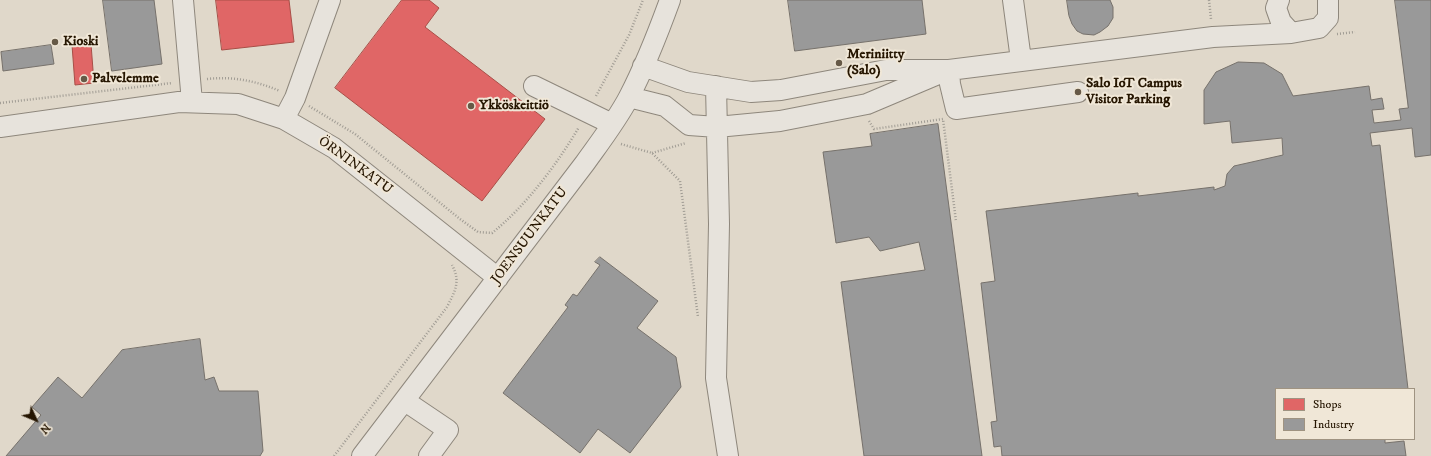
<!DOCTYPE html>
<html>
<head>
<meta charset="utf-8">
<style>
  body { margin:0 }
  #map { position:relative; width:1431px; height:456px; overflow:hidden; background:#e0d8ca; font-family:"IM FELL DW Pica",serif }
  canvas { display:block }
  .legend { position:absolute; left:1275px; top:388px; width:140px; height:52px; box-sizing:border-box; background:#f0e7d7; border:1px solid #9f9381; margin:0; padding:5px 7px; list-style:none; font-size:12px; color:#251500 }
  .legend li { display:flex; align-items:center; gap:8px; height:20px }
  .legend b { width:20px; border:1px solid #9f9381 }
  .north { position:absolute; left:16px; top:400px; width:40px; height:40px; -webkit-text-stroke:3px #f0e7d7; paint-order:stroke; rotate:134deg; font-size:11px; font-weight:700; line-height:16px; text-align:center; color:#251500 }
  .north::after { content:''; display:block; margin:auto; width:14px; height:18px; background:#251500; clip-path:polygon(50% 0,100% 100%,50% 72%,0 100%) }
</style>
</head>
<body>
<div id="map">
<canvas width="1431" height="456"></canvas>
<ul class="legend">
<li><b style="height:11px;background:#e06666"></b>Shops</li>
<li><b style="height:11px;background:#999"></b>Industry</li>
</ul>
<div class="north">N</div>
</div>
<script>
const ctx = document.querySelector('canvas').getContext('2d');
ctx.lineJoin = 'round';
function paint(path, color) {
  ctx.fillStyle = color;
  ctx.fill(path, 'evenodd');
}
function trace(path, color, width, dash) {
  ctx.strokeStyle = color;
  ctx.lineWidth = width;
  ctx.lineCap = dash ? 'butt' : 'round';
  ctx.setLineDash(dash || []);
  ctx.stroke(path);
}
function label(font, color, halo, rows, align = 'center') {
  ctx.font = font + ' "IM FELL DW Pica",serif';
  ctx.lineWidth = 4;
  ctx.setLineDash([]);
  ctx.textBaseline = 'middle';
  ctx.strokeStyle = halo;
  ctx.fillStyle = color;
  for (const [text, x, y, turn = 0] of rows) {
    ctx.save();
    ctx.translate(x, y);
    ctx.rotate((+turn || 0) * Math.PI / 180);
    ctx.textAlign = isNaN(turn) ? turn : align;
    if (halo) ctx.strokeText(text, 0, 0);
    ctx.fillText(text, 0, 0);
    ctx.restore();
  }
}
const shops = new Path2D(`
  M 216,0 L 289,0 L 294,42 L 222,50 Z
  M 402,0 L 429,0 L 439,8 L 425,27 L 545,119 L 482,201 L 335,88 Z
  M 91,44 L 94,83 L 75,85 L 72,45 Z`);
const industry = new Path2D(`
  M 103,0 L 154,0 L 162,64 L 112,71 Z
  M 788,0 L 922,0 L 926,34 L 795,51 Z
  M 1067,0 L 1110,0 L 1113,7 L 1113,18 L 1108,26 L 1100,32 L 1094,35 L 1083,34 L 1077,31 L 1072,24 L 1069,16 Z
  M 1395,0 L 1431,0 L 1431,155 L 1415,157 L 1412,128 L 1370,133 L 1372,146 L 1380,145 L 1408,389 L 1276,389 L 1276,439 L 1385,439 L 1385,443 L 1404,441 L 1406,456 L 1002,456 L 1001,446 L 994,447 L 991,422 L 997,421 L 981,283 L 995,281 L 986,211 L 1138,193 L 1138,196 L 1214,187 L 1214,190 L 1225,186 L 1227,174 L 1234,166 L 1283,155 L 1282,138 L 1232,143 L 1230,121 L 1204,124 L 1204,90 L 1216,72 L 1238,62 L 1264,63 L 1282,74 L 1293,96 L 1369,86 L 1371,100 L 1382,98 L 1384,109 L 1372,110 L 1374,123 L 1401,120 L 1399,109 L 1408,108 Z
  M 51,45 L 54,64 L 3,71 L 1,52 Z
  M 938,124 L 982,456 L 864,456 L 841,282 L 925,270 L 919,242 L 880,251 L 869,237 L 836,243 L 823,152 L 872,146 L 870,134 Z
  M 600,257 L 658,301 L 637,328 L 676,357 L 681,387 L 630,453 L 598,429 L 580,453 L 503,393 L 568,307 L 565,305 L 573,294 L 577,296 L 600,265 L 595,262 Z
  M 200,339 L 205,380 L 214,377 L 219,391 L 258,391 L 263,451 L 260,456 L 6,456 L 41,415 L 32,407 L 58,377 L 82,398 L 122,350 Z`);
const path = new Path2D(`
  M 1209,0 L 1211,19
  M 1337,34 L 1355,32
  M 207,79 C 233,76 256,81 280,91
  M 596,96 L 629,35 L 643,0
  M 0,103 L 172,83
  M 309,106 L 355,134 L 460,219 L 478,232 L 492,233 C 525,207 558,163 579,127
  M 869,121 L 874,129 L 943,119 L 956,221
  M 621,144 L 652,153 L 680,181 L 698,317
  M 652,153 L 686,143
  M 334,456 L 447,307 C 455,291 461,282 452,265`);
const minor = new Path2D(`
  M 183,0 L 192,102
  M 1013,0 L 1021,60
  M 1279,0 L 1276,8 L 1281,22 L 1291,33 L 1319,28 L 1328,18 L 1328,0
  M 643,66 L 688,82 L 751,92 L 781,90 L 886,70 L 949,70 L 1213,37 L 1291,33
  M 949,70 L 950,84 L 956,109 L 1078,92
  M 534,86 L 612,124
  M 716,86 L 719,224 L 716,378 L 728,456
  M 629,97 L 665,106 L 689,125 L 717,127 L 780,121 L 867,104 L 938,74
  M 284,119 L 295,98 L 330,0
  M 0,127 L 179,102 L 238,104 L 284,119 L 334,148 L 498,278
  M 405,401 L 448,430 L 429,456
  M 362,456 L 585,163 C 600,142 617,120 629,97 C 645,66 658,33 670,0`);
const markers = [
  [55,42,4,"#665947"],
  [839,63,4,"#665947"],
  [84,79,4,"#665947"],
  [1078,92,4,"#665947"],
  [471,106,4,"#665947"]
];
const poiNames = [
  ["Kioski",63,42],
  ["Meriniitty",847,55],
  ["(Salo)",847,71],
  ["Palvelemme",92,79],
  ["Salo IoT Campus",1086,84],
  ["Visitor Parking",1086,100],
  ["Ykköskeittiö",479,106]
];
const streetNames = [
  ["ÖRNINKATU",355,166,36],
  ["JOENSUUNKATU",530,236,-53]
];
paint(shops, '#e06666');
trace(shops, '#a84e47', 1);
paint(industry, '#999');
trace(industry, '#76716b', 1);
trace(minor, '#8e877c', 22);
trace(path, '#a09c94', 2.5, [1, 2]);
trace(minor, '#e7e3dc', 20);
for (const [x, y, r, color] of markers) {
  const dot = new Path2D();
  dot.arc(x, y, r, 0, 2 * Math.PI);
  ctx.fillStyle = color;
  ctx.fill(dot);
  trace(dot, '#f0e7d7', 1.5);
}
label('bold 14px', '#251500', '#f0e7d7', poiNames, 'left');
label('14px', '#251500', '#f0e7d7', streetNames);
</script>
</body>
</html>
